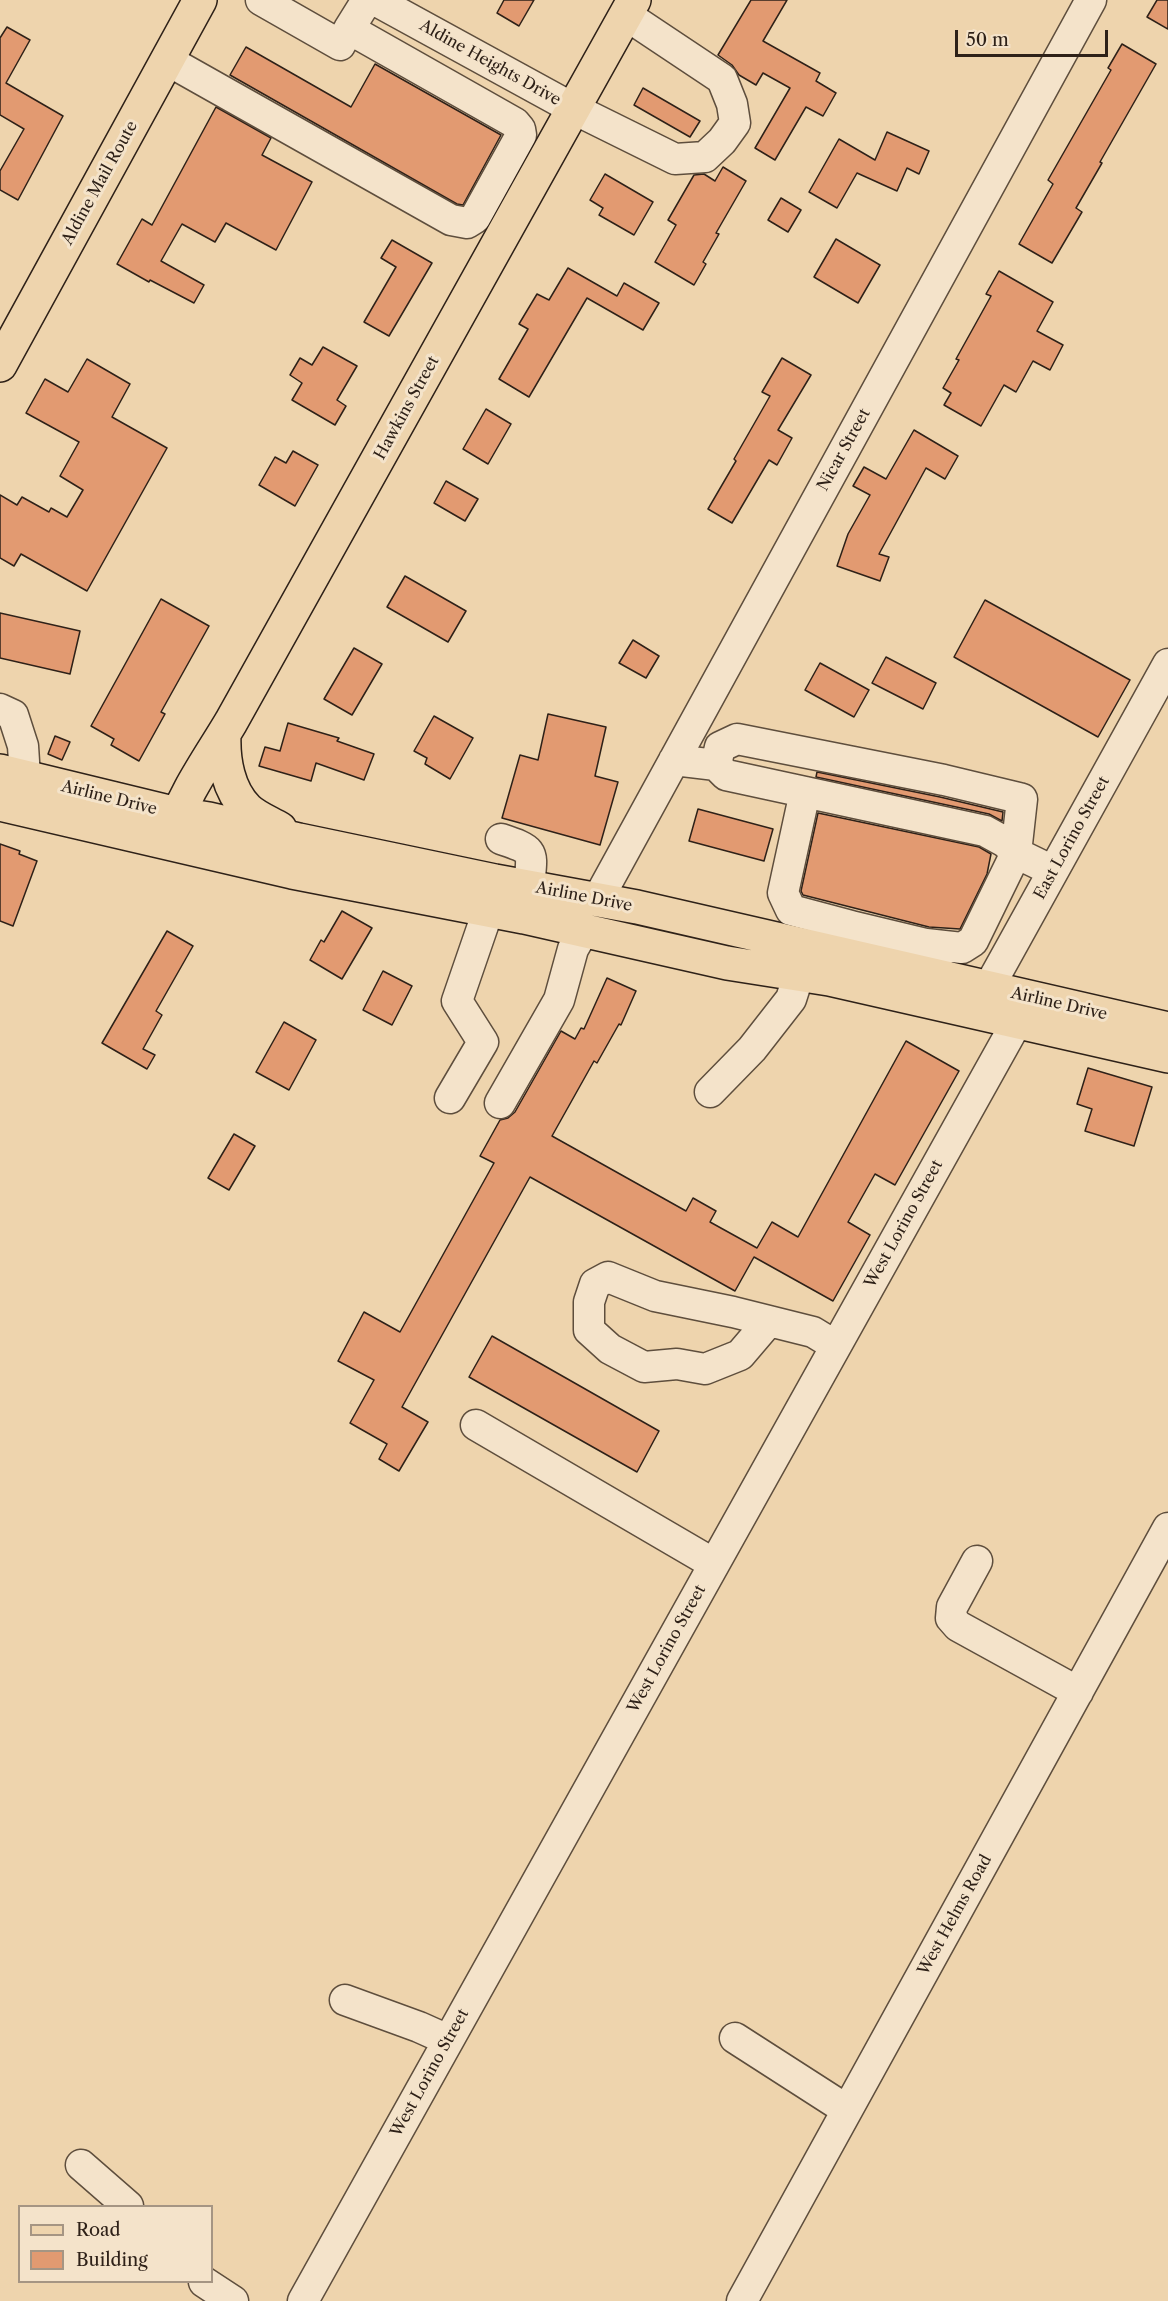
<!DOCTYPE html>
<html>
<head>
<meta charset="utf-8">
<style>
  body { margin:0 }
  #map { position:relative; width:1168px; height:2301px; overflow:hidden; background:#eed4ad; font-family:"Libre Caslon Text",serif }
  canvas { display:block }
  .legend { position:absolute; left:18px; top:2205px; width:195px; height:78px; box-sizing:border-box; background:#f4e3ca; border:2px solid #a59583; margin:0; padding:8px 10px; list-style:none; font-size:18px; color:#2e2118 }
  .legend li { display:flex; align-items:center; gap:12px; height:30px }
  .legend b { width:30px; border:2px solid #a59583 }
  .scale { position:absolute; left:955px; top:30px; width:153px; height:27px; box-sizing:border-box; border:3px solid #2e2118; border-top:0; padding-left:8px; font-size:18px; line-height:21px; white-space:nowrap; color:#2e2118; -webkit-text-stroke:4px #f4e3ca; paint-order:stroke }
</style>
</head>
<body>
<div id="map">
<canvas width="1168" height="2301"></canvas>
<ul class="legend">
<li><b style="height:8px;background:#eed4ad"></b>Road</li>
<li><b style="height:16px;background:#e29a71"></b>Building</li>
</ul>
<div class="scale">50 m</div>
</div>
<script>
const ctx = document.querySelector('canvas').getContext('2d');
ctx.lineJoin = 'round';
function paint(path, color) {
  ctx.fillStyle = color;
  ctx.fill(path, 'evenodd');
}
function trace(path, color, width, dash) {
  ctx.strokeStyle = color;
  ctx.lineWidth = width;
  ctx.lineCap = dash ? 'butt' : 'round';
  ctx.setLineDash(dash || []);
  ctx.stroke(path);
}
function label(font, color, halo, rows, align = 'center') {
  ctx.font = font + ' "Libre Caslon Text",serif';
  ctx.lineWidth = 6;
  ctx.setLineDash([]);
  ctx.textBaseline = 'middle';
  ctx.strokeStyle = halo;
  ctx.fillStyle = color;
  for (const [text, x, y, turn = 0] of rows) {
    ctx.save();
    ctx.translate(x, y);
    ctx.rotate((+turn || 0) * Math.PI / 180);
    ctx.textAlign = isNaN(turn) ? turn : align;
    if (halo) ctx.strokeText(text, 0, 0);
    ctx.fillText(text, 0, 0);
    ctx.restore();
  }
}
const building = new Path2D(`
  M 504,0 L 534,0 L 519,26 L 497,13 Z
  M 751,0 L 787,0 L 763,41 L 820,73 L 816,81 L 836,93 L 823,116 L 806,107 L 775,160 L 755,148 L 790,88 L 763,73 L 756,85 L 739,75 L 732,65 L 718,55 Z
  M 1157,0 L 1168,0 L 1168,29 L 1147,17 Z
  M 7,27 L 30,40 L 6,83 L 63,116 L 18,200 L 0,190 L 0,171 L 24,129 L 0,115 L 0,38 Z
  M 1122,44 L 1156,64 L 1100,162 L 1102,163 L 1076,208 L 1082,212 L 1052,263 L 1019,244 L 1053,184 L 1048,180 L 1111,70 L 1108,68 Z
  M 246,47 L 351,107 L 375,64 L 501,135 L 463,205 L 457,204 L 230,75 Z
  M 643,88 L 700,121 L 690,137 L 634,105 Z
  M 216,107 L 271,138 L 262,155 L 312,182 L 276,250 L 226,223 L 215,242 L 182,224 L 161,261 L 204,285 L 194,303 L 150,280 L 149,282 L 117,264 L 142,219 L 152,225 Z
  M 887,132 L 929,151 L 919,174 L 907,168 L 897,191 L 857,173 L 837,208 L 809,192 L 839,139 L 875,160 Z
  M 723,167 L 746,181 L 716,233 L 719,234 L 703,262 L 706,264 L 694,285 L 655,262 L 676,225 L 668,220 L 694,175 L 704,174 L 715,181 Z
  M 605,174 L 653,202 L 634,235 L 599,215 L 603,208 L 590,200 Z
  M 781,198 L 801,210 L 788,232 L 768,220 Z
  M 836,239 L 880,265 L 858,303 L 814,277 Z
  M 392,240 L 432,263 L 389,336 L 364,322 L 396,267 L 381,258 Z
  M 568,268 L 617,296 L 624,283 L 659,303 L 643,330 L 587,298 L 529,397 L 499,379 L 528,329 L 519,324 L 537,294 L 549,300 Z
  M 999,271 L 1053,302 L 1037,331 L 1063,345 L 1050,370 L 1033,361 L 1016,392 L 1004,385 L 981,426 L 944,405 L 951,393 L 943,388 L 959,360 L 956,359 L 991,296 L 986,294 Z
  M 323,347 L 357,366 L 337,400 L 346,406 L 335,425 L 292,400 L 302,383 L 290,375 L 300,358 L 312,365 Z
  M 782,358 L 811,375 L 778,430 L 792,438 L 777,465 L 769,460 L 732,523 L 708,509 L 736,461 L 734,459 L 770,396 L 762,392 Z
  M 87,359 L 130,384 L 112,417 L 167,448 L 87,591 L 21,554 L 14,566 L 0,558 L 0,495 L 17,505 L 22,497 L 49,512 L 51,508 L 67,517 L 83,490 L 60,476 L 79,442 L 26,413 L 45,379 L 68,392 Z
  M 486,409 L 511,424 L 488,464 L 463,449 Z
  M 914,430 L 958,456 L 945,479 L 926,468 L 879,554 L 889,557 L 880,581 L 837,566 L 848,534 L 870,495 L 853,486 L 864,467 L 886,479 Z
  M 293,451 L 318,465 L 295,506 L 259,485 L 275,457 L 286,463 Z
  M 446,481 L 478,499 L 465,521 L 434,503 Z
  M 405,576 L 466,611 L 448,642 L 387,607 Z
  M 161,599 L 209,626 L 161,712 L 165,714 L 139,761 L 111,745 L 114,739 L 91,726 Z
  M 985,600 L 1130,680 L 1098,737 L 954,657 Z
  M 0,613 L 80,631 L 70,674 L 0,658 Z
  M 633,640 L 659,656 L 646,678 L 619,663 Z
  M 354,648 L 382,664 L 352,715 L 324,699 Z
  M 886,657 L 936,683 L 923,709 L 872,683 Z
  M 820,663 L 869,690 L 854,717 L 805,690 Z
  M 548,714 L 606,727 L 595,776 L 618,782 L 600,845 L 502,818 L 520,755 L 538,760 Z
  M 434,716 L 473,738 L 450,779 L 425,764 L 427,758 L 414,751 Z
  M 288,723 L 339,738 L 337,741 L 374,754 L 364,780 L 316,763 L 311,781 L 259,766 L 265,747 L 280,751 Z
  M 55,736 L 70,742 L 62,760 L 48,754 Z
  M 817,772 L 940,797 L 1003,812 L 1002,821 L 989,814 L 816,777 Z
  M 698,809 L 773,829 L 764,861 L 689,841 Z
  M 818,813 L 979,847 L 991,854 L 987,874 L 960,929 L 929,927 L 803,895 L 801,891 Z
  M 0,844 L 20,851 L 19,854 L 37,861 L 13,926 L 0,921 Z
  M 342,911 L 372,928 L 342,979 L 310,960 L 321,940 L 324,942 Z
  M 167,931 L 193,946 L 156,1011 L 162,1015 L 143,1049 L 155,1055 L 147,1069 L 102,1043 Z
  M 383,971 L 412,986 L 392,1025 L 363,1010 Z
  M 607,978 L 636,991 L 621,1025 L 619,1024 L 597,1063 L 594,1061 L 552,1136 L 686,1211 L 693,1198 L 716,1211 L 710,1222 L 757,1248 L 772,1222 L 798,1237 L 906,1041 L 959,1071 L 895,1185 L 875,1174 L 848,1222 L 870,1235 L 833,1301 L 754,1257 L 735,1291 L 530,1177 L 402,1407 L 428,1422 L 399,1471 L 379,1459 L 387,1444 L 350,1423 L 374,1380 L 338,1361 L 364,1312 L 400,1332 L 494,1163 L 480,1156 L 500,1120 L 508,1118 L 515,1112 L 561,1031 L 575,1039 L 581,1028 L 584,1029 Z
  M 284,1022 L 316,1040 L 289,1090 L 256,1072 Z
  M 1088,1068 L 1152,1087 L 1134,1146 L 1085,1131 L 1092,1109 L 1077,1104 Z
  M 234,1134 L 255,1146 L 229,1190 L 208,1178 Z
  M 492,1336 L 659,1431 L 637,1472 L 469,1377 Z`);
const minor = new Path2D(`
  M 261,0 L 340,45 L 349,29
  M 375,0 L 574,109 L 675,159 L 705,157 L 722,141 L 735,123 L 732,104 L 722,79 L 626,15
  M 167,60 L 451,220 L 467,223 L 475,218 L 521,135 L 520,129 L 515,123 L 349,29 L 367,0
  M 0,709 L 13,715 L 23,746 L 25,777
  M 674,760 L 716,765 L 726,775 L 985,831 L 1005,842 L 1016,853 L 973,941 L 962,948 L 926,944
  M 716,765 L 720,747 L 737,739 L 944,780 L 1019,798 L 1022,799 L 1016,853 L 1053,871
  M 805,792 L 783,893 L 791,910 L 851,926
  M 501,839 C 537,851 532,851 529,887
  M 598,899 L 1091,0
  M 839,941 L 841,933 L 851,926 L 926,944 L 937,955 L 937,959
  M 978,1010 L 989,987 L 1168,664
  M 710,1092 L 752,1049 L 791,999 L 799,974
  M 450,1098 L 483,1042 L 457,1001 L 488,911
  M 500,1103 L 559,1000 L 573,949 L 584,930
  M 769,1321 L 740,1355 L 705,1369 L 677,1364 L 644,1367 L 610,1349 L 589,1330 L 589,1302 L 595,1284 L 608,1277 L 655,1296 L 733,1312 L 813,1332 L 836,1346
  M 476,1425 L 714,1564
  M 977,1561 L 952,1607 L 951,1618 L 958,1626 L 1078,1692
  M 345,2000 L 419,2027 L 448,2040
  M 735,2038 L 847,2110
  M 81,2165 L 128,2206
  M 204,2282 L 233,2301
  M 303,2301 L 1028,1002
  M 742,2301 L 1168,1528`);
const major = new Path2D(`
  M 0,365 L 200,0
  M 224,735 C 223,760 228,790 247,809 C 255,817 270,823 280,829
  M 0,771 L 177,814 L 209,819 L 299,840 L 495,881 L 637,907 L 1168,1029
  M 0,804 L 292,872 L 524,917 L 727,963 L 829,979 L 1168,1056
  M 171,835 C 183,794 209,759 231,722 L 634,0`);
const streetNames = [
  ["Aldine Heights Drive",490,63,29],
  ["Aldine Mail Route",100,183,-61],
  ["Hawkins Street",407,408,-61],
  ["Nicar Street",844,450,-61],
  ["Airline Drive",109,798,14],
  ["East Lorino Street",1072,838,-61],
  ["Airline Drive",584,897,11],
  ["Airline Drive",1059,1004,13],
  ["West Lorino Street",904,1224,-61],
  ["West Lorino Street",667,1649,-61],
  ["West Helms Road",955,1915,-61],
  ["West Lorino Street",430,2073,-61]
];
paint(building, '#e29a71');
trace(building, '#2e2118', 1.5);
trace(minor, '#5e4e3d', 33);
trace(major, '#2e2118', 36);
trace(minor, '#f4e3ca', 30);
trace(major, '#eed4ad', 33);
label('16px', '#2e2118', '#f4e3ca', streetNames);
</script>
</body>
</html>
